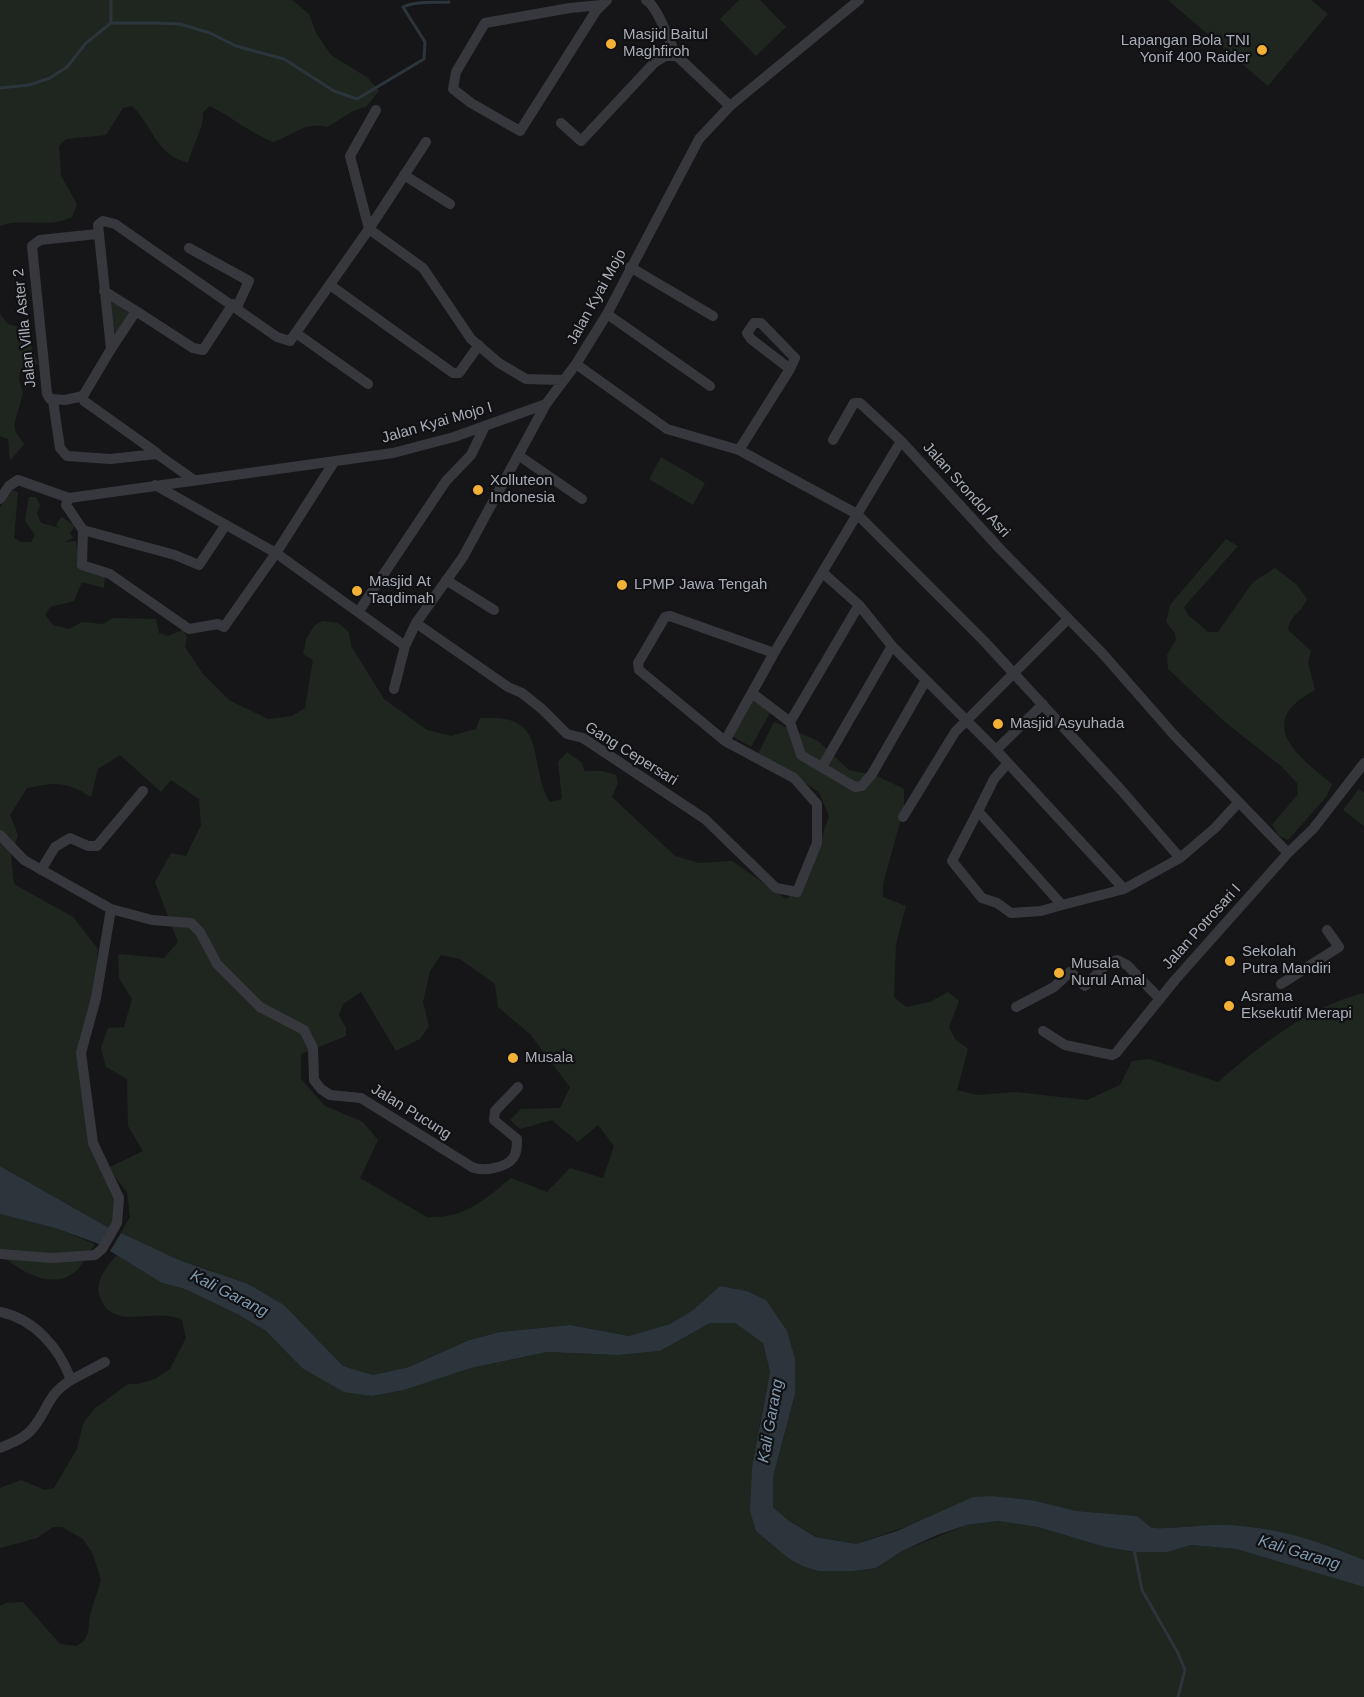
<!DOCTYPE html>
<html>
<head>
<meta charset="utf-8">
<style>
  body { margin:0 }
  canvas { display:block; background:#161618 }
</style>
</head>
<body>
<canvas width="1364" height="1697"></canvas>
<script>
const ctx = document.querySelector('canvas').getContext('2d');
ctx.lineJoin = 'round';
function paint(path, color) {
  ctx.fillStyle = color;
  ctx.fill(path, 'evenodd');
}
function trace(path, color, width, dash) {
  ctx.strokeStyle = color;
  ctx.lineWidth = width;
  ctx.lineCap = dash ? 'butt' : 'round';
  ctx.setLineDash(dash || []);
  ctx.stroke(path);
}
function label(font, color, halo, rows, align = 'center') {
  ctx.font = font + ' Helvetica,sans-serif';
  ctx.lineWidth = 4.5;
  ctx.setLineDash([]);
  ctx.textBaseline = 'middle';
  ctx.strokeStyle = halo;
  ctx.fillStyle = color;
  for (const [text, x, y, turn = 0] of rows) {
    ctx.save();
    ctx.translate(x, y);
    ctx.rotate((+turn || 0) * Math.PI / 180);
    ctx.textAlign = isNaN(turn) ? turn : align;
    if (halo) ctx.strokeText(text, 0, 0);
    ctx.fillText(text, 0, 0);
    ctx.restore();
  }
}
const green = new Path2D(`
  M 0,0 L 292,0 L 309,14 L 316,33 L 331,55 L 368,78 L 379,91 L 366,107 C 350,109 340,121 327,127 C 306,121 292,136 273,142 C 254,135 230,116 210,106 L 203,112 C 204,130 192,145 188,163 C 155,154 153,126 132,106 L 123,108 L 106,135 L 66,139 L 59,146 L 61,176 L 77,204 L 72,217 C 47,229 23,217 0,226 Z
  M 739,0 L 760,0 L 786,27 L 756,56 L 720,19 Z
  M 1168,0 L 1311,0 L 1328,14 L 1268,86 Z
  M 110,299 L 130,314 L 115,336 Z
  M 0,314 L 8,324 L 25,329 L 38,364 L 20,372 L 19,380 L 23,393 L 14,425 L 16,433 L 24,444 L 10,461 L 8,439 L 0,436 Z
  M 661,457 L 705,483 L 693,505 L 649,479 Z
  M 13,490 L 18,492 L 14,538 L 21,542 L 31,542 L 35,535 L 25,521 L 29,497 L 36,497 L 40,505 L 37,513 L 41,523 L 60,528 L 56,525 L 62,517 L 75,526 L 70,533 L 73,538 L 65,542 L 76,541 L 80,569 L 105,575 L 104,588 L 82,582 L 74,601 L 50,607 L 45,615 L 53,625 L 69,629 L 82,622 L 103,624 L 113,618 L 156,619 L 159,633 L 168,636 L 183,630 L 187,637 L 185,647 L 203,674 L 229,700 L 268,719 L 292,716 L 305,708 L 313,660 L 303,654 L 307,637 L 315,625 L 323,621 L 338,623 L 349,632 L 351,646 L 384,699 L 427,730 L 451,736 L 476,729 L 480,718 C 551,713 526,761 550,802 L 562,799 L 558,762 L 567,752 L 581,762 L 585,771 L 602,771 L 616,775 L 618,783 L 612,797 L 675,856 L 699,863 L 732,861 L 786,899 C 812,881 819,844 829,816 L 819,792 L 758,754 L 774,722 L 818,741 L 849,770 L 877,776 L 904,789 L 904,808 L 883,884 L 883,897 L 906,906 L 896,944 L 894,997 L 906,1007 L 930,1002 L 948,992 L 959,1001 L 949,1027 L 955,1039 L 968,1049 L 957,1090 L 977,1095 L 1016,1092 L 1087,1100 L 1120,1085 L 1132,1061 L 1149,1059 L 1218,1082 C 1261,1045 1308,1007 1364,993 L 1364,1560 C 1316,1540 1282,1529 1230,1525 C 1203,1524 1179,1529 1152,1528 L 1137,1516 L 1077,1511 L 1031,1500 L 993,1496 L 856,1544 L 817,1537 L 789,1521 L 773,1507 L 773,1477 L 795,1394 L 766,1300 L 747,1291 L 720,1286 L 693,1310 L 670,1324 L 629,1336 L 570,1325 L 500,1332 L 469,1340 L 409,1367 L 373,1375 L 343,1366 L 284,1305 L 210,1270 L 179,1260 L 121,1233 L 130,1217 L 127,1192 L 108,1168 L 143,1151 L 128,1126 L 127,1079 L 106,1067 L 101,1048 L 108,1028 L 124,1027 L 132,999 L 119,978 L 118,954 L 164,958 L 178,942 L 155,882 L 171,853 L 186,856 L 201,825 L 199,799 L 171,780 L 161,792 L 120,755 L 98,769 L 91,797 C 66,781 56,782 27,788 L 10,815 L 18,835 L 11,857 L 14,884 L 73,917 L 98,949 L 94,997 L 77,1051 L 89,1140 L 121,1197 L 111,1229 L 0,1166 L 0,507 ZM 441,955 L 460,959 L 495,984 L 498,1007 L 530,1034 L 570,1087 L 560,1108 L 521,1109 L 510,1120 L 520,1129 L 552,1120 L 578,1142 L 598,1125 L 614,1146 L 603,1178 L 570,1168 L 547,1192 L 511,1178 C 486,1199 462,1220 427,1217 L 360,1178 L 378,1140 L 363,1122 L 325,1106 L 301,1079 L 301,1054 L 346,1036 L 346,1028 L 339,1015 L 343,1004 L 361,992 L 396,1051 L 420,1039 L 429,1026 L 423,1002 L 430,971 Z
  M 1226,539 L 1238,546 L 1184,607 L 1188,615 L 1208,632 L 1218,632 L 1253,582 L 1275,568 L 1296,584 L 1307,599 C 1303,611 1289,616 1288,630 L 1311,651 L 1308,662 L 1315,690 C 1253,723 1298,756 1332,784 L 1326,797 L 1288,840 L 1279,836 L 1272,825 L 1298,794 L 1297,783 L 1281,766 L 1225,722 L 1168,669 L 1167,655 L 1176,640 L 1175,633 L 1166,622 L 1170,605 Z
  M 753,698 L 772,709 L 751,747 L 731,735 Z
  M 1359,789 L 1364,793 L 1364,826 L 1343,810 Z
  M 0,1214 L 55,1228 L 95,1244 C 89,1253 83,1264 76,1271 C 53,1292 17,1270 0,1253 Z
  M 117,1255 L 162,1283 L 185,1289 L 239,1315 L 266,1331 L 302,1368 L 372,1396 L 404,1390 L 471,1368 L 547,1352 L 618,1355 L 660,1351 L 710,1323 L 735,1323 L 763,1343 L 770,1372 L 759,1428 L 757,1531 L 788,1558 L 802,1566 L 853,1571 L 876,1568 L 902,1551 L 967,1525 L 998,1521 L 1038,1527 L 1105,1547 L 1136,1552 L 1168,1552 L 1191,1545 L 1236,1549 L 1364,1587 L 1364,1697 L 0,1697 L 0,1606 L 6,1603 L 23,1602 L 60,1644 L 77,1646 L 84,1641 L 88,1633 L 90,1615 L 101,1580 L 93,1554 L 83,1539 L 62,1527 L 53,1527 L 37,1538 L 0,1548 L 0,1488 L 21,1480 L 45,1490 L 54,1488 L 77,1449 L 83,1424 L 94,1409 L 128,1384 L 138,1384 L 155,1379 L 170,1369 L 186,1338 L 182,1320 C 155,1306 113,1333 100,1297 C 94,1282 107,1266 117,1255 Z`);
const water = new Path2D(`
  M 0,1166 L 111,1229 L 102,1245 L 55,1228 L 0,1214 Z
  M 121,1233 L 179,1260 L 248,1284 L 284,1305 L 343,1366 L 373,1375 L 409,1367 L 469,1340 L 500,1332 L 570,1325 L 629,1336 L 670,1324 L 693,1310 L 720,1286 L 747,1291 L 766,1300 L 787,1331 L 795,1359 L 795,1394 L 773,1477 L 773,1507 L 789,1521 L 816,1537 L 856,1544 L 897,1531 L 973,1497 L 993,1496 L 1031,1500 L 1077,1511 L 1137,1516 L 1152,1528 C 1179,1529 1204,1524 1230,1525 C 1283,1529 1316,1540 1364,1560 L 1364,1587 L 1236,1549 L 1191,1545 L 1168,1552 L 1136,1552 L 1105,1547 L 1038,1527 L 998,1521 L 967,1525 L 937,1535 L 902,1551 L 876,1568 L 853,1571 L 819,1571 L 802,1566 L 788,1558 L 756,1531 L 750,1511 L 752,1468 L 770,1372 L 763,1343 L 735,1323 L 710,1323 L 660,1351 L 618,1355 L 547,1352 L 471,1368 L 404,1390 L 372,1396 L 344,1392 L 302,1368 L 266,1331 L 239,1315 L 185,1289 L 162,1283 L 110,1251 Z`);
const stream = new Path2D(`
  M 111,23 L 111,0
  M 0,88 L 29,85 L 50,78 L 67,67 L 86,43 L 111,23 L 153,23 L 180,24 L 210,33 L 236,46 L 284,59 L 334,91 L 357,99 L 424,59 L 425,42 L 403,7 C 416,1 434,3 449,2
  M 1134,1549 L 1142,1590 L 1178,1653 L 1185,1670 L 1178,1697`);
const minor = new Path2D(`
  M 646,0 C 658,6 669,42 677,56
  M 601,5 L 570,8 L 485,23 L 456,72 L 453,89 L 471,103 L 520,131 L 596,11 L 607,0
  M 561,123 L 581,141 L 654,63 L 665,56 L 677,56 L 730,106
  M 404,175 L 450,204
  M 369,229 L 350,156 L 376,110
  M 369,229 L 426,142
  M 97,234 L 40,240 L 32,246 L 47,394 L 50,399 L 65,400 L 83,396 L 111,349
  M 189,248 L 249,281 L 237,307
  M 630,267 L 713,316
  M 330,285 L 453,373 L 459,373 L 479,345
  M 104,291 L 136,311
  M 233,304 L 203,350 L 193,348 L 136,311 L 111,349 L 98,225 L 103,221 L 115,224 L 277,337 L 290,341 L 369,229 L 423,268 L 471,339 L 499,363 L 526,379 L 563,380
  M 607,314 L 710,386
  M 296,333 L 368,384
  M 576,364 L 667,429 L 739,450 L 857,514 L 984,641 L 1122,791 L 1180,858 L 1215,828 L 1238,803
  M 83,396 L 84,401 L 157,453
  M 53,401 L 60,448 L 67,456 L 110,459 L 157,454 L 194,480
  M 833,440 L 854,403 L 860,403 L 901,441 L 1001,550 L 1103,654 L 1174,735 L 1288,853
  M 739,450 L 790,369 L 795,358 L 761,323 L 754,323 L 747,333 L 751,339 L 790,369
  M 518,455 L 582,499
  M 155,485 L 276,553 L 405,646
  M 69,498 L 66,505 L 83,530 L 82,565 L 110,574 L 189,629 L 218,624 L 224,627 L 276,553 L 334,462
  M 0,499 L 9,486 L 18,480 L 69,498 L 393,453 L 454,437 L 546,404
  M 83,530 L 175,555 L 199,565 L 225,526
  M 823,573 L 859,605 L 892,646 L 996,750 L 1043,704
  M 446,580 L 494,610
  M 359,611 L 446,481 L 471,455 L 485,426
  M 416,623 L 508,687 L 522,693 L 542,709 L 567,734 L 583,738 L 705,819 L 776,888 L 797,892 L 817,843 L 817,804 L 794,778 L 725,741 L 639,670 L 638,663 L 665,617 L 670,616 L 774,653
  M 394,689 L 405,646 L 416,623 L 463,557 L 546,404 L 576,364 L 607,314 L 699,139 L 730,106 L 859,0
  M 752,693 L 790,722 L 801,755 L 855,787 L 862,786 L 872,774 L 926,680
  M 790,722 L 859,605
  M 725,741 L 774,653 L 901,441
  M 996,750 L 1124,889 L 1180,858
  M 1008,763 L 994,779 L 978,811 L 1062,905 L 1124,889
  M 822,767 L 892,646
  M 978,811 L 952,861 L 982,898 L 997,903 L 1011,913 L 1041,911 L 1062,905
  M 903,817 L 955,732 L 1068,619
  M 0,835 L 24,860 L 111,909 L 152,920 L 191,923 L 200,932 L 217,964 L 260,1007 L 304,1030 L 313,1048 L 314,1080 L 321,1089 L 330,1095 L 361,1098 L 472,1167 C 482,1172 506,1168 513,1158 C 517,1153 517,1146 517,1139 L 494,1120 L 495,1111 L 518,1087
  M 41,870 L 55,847 L 70,838 L 88,846 L 97,846 L 143,791
  M 1281,984 L 1339,947 L 1327,930
  M 1016,1007 L 1054,987 L 1070,972 L 1085,986 L 1107,964 L 1117,960 L 1127,965 L 1159,998
  M 1043,1031 L 1065,1045 L 1112,1055 L 1116,1053 L 1175,980 L 1288,853 L 1313,829 L 1364,763
  M 0,1254 L 52,1258 L 95,1255 L 102,1249 L 117,1223 L 119,1198 L 93,1143 L 81,1053 L 96,998 L 111,909
  M 0,1312 C 34,1319 59,1347 71,1380 C 46,1396 50,1407 33,1428 C 25,1438 12,1443 0,1448
  M 71,1380 L 105,1362`);
const markers = [
  [611,44,6,"#f2b134"],
  [1262,50,6,"#f2b134"],
  [478,490,6,"#f2b134"],
  [622,585,6,"#f2b134"],
  [357,591,6,"#f2b134"],
  [998,724,6,"#f2b134"],
  [1230,961,6,"#f2b134"],
  [1059,973,6,"#f2b134"],
  [1229,1006,6,"#f2b134"],
  [513,1058,6,"#f2b134"]
];
const poiNames = [
  ["Masjid Baitul",623,35],
  ["Maghfiroh",623,52],
  ["Lapangan Bola TNI",1250,41,"right"],
  ["Yonif 400 Raider",1250,58,"right"],
  ["Xolluteon",490,481],
  ["Indonesia",490,498],
  ["Masjid At",369,582],
  ["Taqdimah",369,599],
  ["LPMP Jawa Tengah",634,585],
  ["Masjid Asyuhada",1010,724],
  ["Sekolah",1242,952],
  ["Putra Mandiri",1242,969],
  ["Musala",1071,964],
  ["Nurul Amal",1071,981],
  ["Asrama",1241,997],
  ["Eksekutif Merapi",1241,1014],
  ["Musala",525,1058]
];
const streetNames = [
  ["Jalan Kyai Mojo",597,297,-61],
  ["Jalan Villa Aster 2",25,328,-96],
  ["Jalan Kyai Mojo I",437,423,-16],
  ["Jalan Srondol Asri",966,490,48],
  ["Gang Cepersari",631,754,32],
  ["Jalan Potrosari I",1202,927,-48],
  ["Jalan Pucung",411,1112,32]
];
const waterNames = [
  ["Kali Garang",229,1294,27],
  ["Kali Garang",771,1421,-80],
  ["Kali Garang",1299,1553,17]
];
paint(green, '#1e261f');
paint(water, '#2c353c');
trace(stream, '#2c353c', 3);
trace(minor, '#37383d', 10);
for (const [x, y, r, color] of markers) {
  const dot = new Path2D();
  dot.arc(x, y, r, 0, 2 * Math.PI);
  ctx.fillStyle = color;
  ctx.fill(dot);
  trace(dot, '#111113', 2);
}
label('15px', '#a8adb8', '#111113', poiNames, 'left');
label('15px', '#a8adb8', '#111113', streetNames);
label('italic 16px', '#7f9bb3', '#111113', waterNames);
</script>
</body>
</html>
